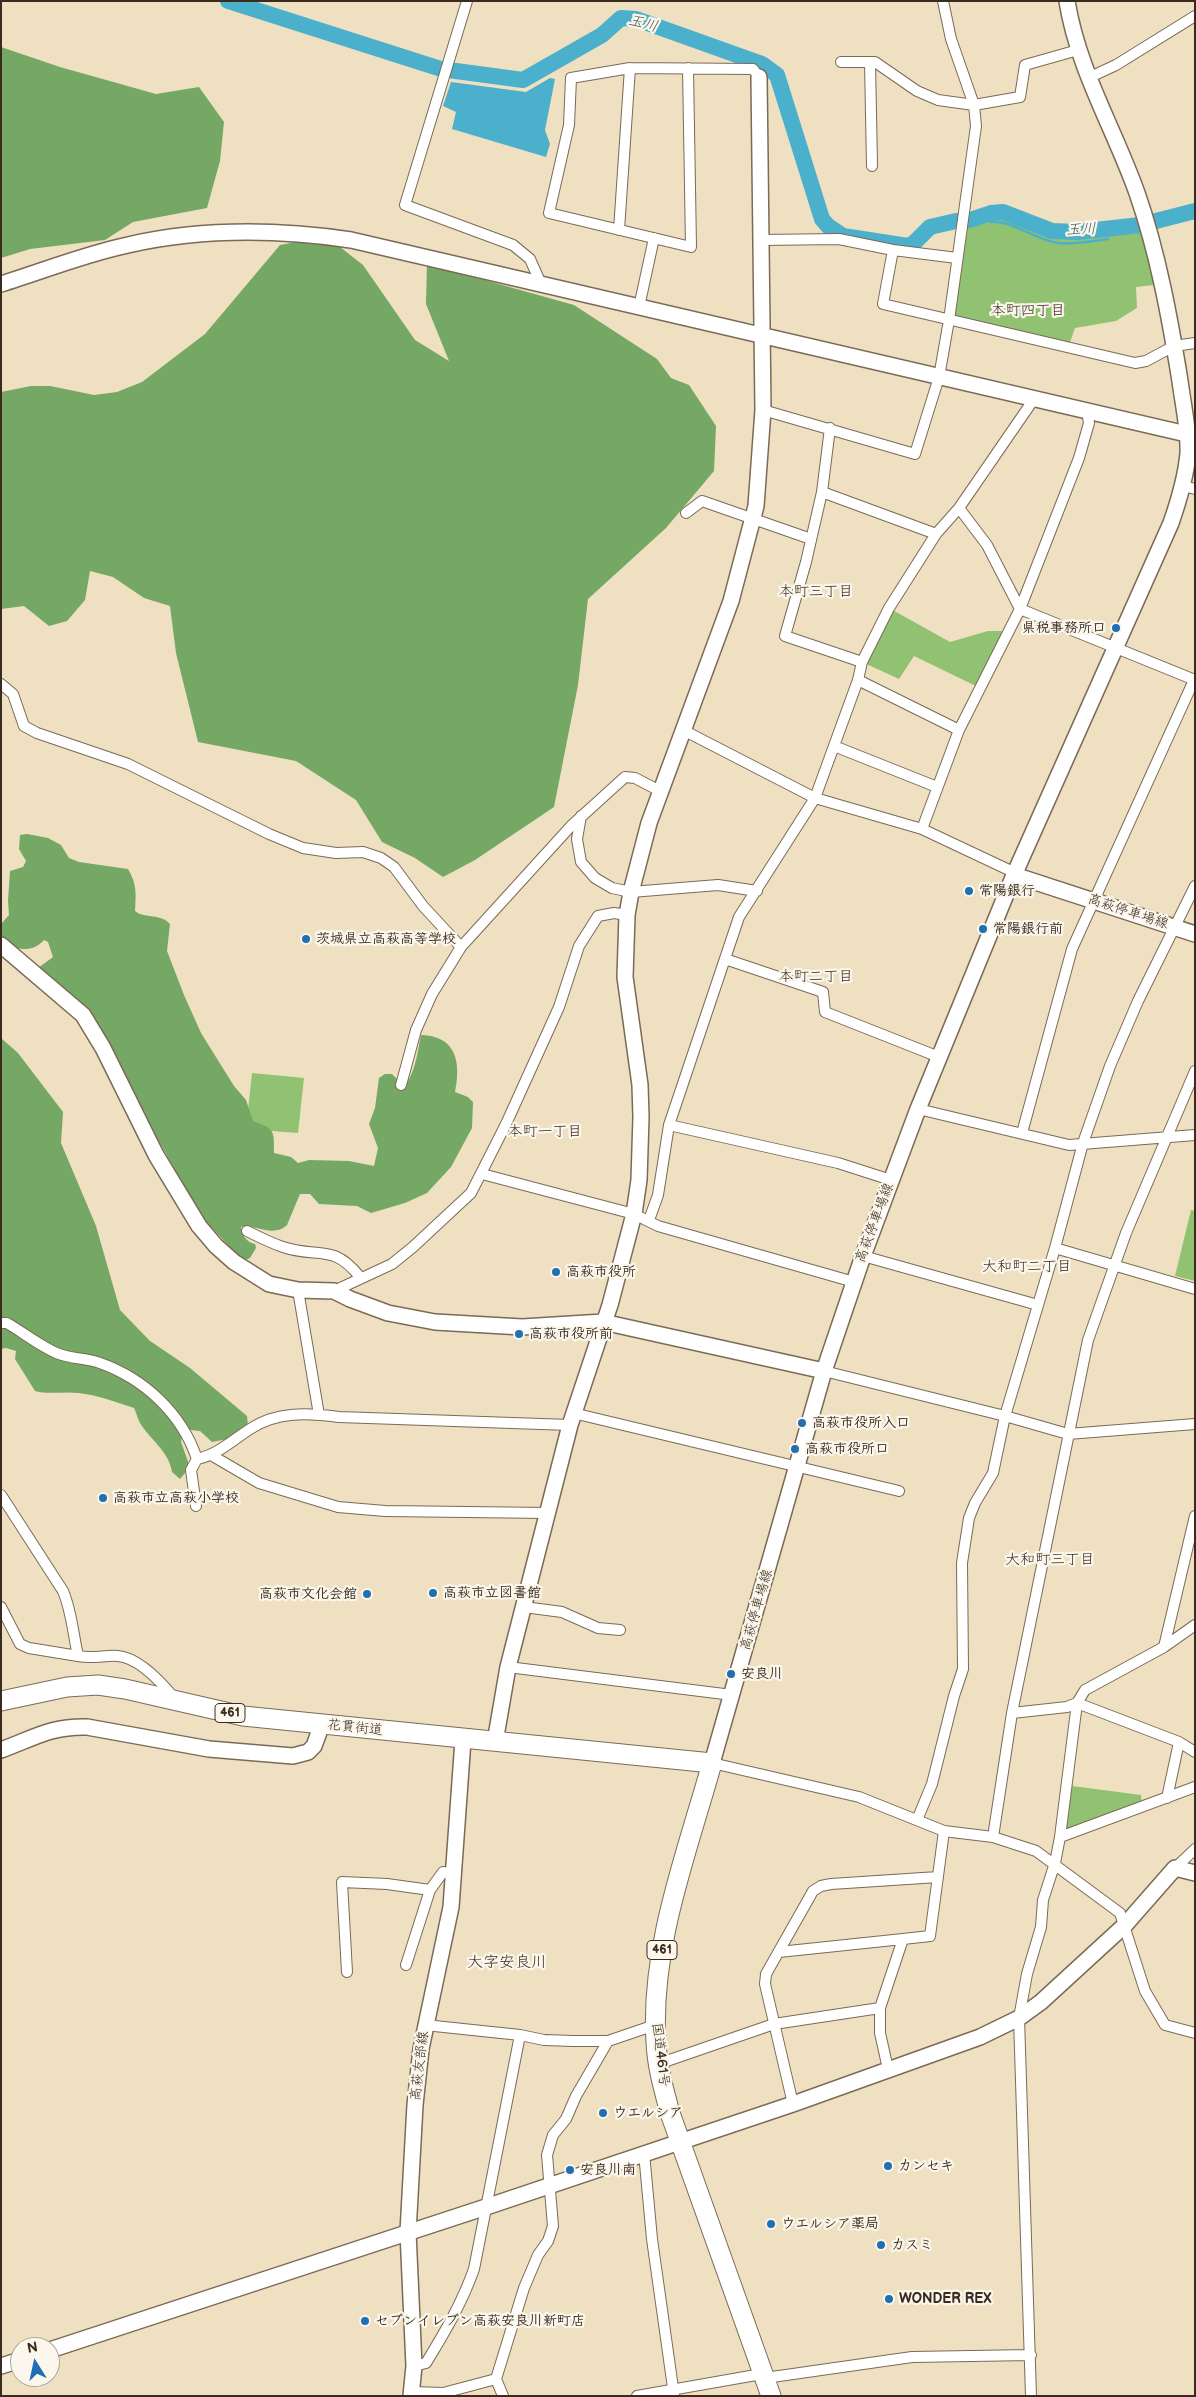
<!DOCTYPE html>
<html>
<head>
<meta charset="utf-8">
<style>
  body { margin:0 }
  #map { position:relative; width:1196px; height:2397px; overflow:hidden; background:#efe0c1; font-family:"Balsamiq Sans",sans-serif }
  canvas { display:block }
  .frame { position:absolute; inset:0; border:2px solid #3b2a1e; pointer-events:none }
  .north { position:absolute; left:10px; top:2337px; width:50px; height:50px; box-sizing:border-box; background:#fbf7ec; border:1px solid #aea59a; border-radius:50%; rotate:350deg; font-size:14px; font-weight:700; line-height:20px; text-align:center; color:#3b2a1e }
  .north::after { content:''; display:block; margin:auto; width:18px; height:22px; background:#1f6fb2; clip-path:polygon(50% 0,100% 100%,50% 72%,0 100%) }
</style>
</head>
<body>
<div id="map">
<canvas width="1196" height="2397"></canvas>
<div class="frame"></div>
<div class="north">N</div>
</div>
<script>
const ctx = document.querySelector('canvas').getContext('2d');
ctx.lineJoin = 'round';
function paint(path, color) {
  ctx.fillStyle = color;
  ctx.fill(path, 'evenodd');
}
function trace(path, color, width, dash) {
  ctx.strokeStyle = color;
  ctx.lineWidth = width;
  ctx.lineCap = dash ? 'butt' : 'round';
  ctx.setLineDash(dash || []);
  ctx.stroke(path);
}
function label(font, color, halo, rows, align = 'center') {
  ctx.font = font + ' "Balsamiq Sans","Klee One",sans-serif';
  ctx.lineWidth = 4.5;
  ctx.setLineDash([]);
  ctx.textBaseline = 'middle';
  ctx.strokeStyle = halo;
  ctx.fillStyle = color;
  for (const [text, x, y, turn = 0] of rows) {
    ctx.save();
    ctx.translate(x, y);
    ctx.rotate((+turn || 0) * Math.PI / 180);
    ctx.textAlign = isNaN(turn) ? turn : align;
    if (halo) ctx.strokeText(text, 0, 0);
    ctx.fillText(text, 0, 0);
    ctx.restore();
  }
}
const green = new Path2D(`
  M 996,211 L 1042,228 L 1061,231 L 1140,225 L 1154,285 L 1136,287 L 1137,308 L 1116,321 L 1075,328 L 1069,345 L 950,317 L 962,229 L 977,217 Z
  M 889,608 L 950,642 L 988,631 L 1009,631 L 980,688 L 914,656 L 899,679 L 862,662 Z
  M 252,1073 L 304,1078 L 298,1133 L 246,1129 Z
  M 1191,1210 L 1195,1211 L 1195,1281 L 1175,1276 Z
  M 1072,1786 L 1141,1795 L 1142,1804 L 1066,1830 Z`);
const forest = new Path2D(`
  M 1,47 L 60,67 L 156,94 L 199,87 L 224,122 L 220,161 L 207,208 L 133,222 L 105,240 L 30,249 L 1,258 Z
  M 312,239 L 340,247 L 363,265 L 415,340 L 449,361 L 426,304 L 427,264 L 574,305 L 657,359 L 671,378 L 689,385 L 716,426 L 714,471 L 666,528 L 588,599 L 578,685 L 554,807 L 475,860 L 443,877 L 415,858 L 382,842 L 356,800 L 296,761 L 198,742 L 176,653 L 170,606 L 144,598 L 113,577 L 90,571 L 85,600 L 67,621 L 49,626 L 24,606 L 1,609 L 1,392 L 31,386 L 50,386 L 94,395 L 117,392 L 142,382 L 205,334 L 280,245 Z
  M 27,834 L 48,838 L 61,845 L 69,858 L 79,862 L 128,869 C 137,884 136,894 135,911 C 144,919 161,913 170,924 L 167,951 L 184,995 L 201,1033 L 234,1086 L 246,1100 L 253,1121 C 275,1129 274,1130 274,1153 L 291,1157 L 298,1163 L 309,1160 L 349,1161 L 374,1166 L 378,1148 L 369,1124 L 375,1108 L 379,1078 L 385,1074 L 392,1074 L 404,1086 C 415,1075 418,1050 421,1035 C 457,1036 461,1063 455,1092 L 468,1097 L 473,1102 L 472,1128 L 451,1167 L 427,1193 L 405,1203 L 371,1213 L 357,1206 L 319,1204 L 310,1194 L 300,1194 L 287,1225 C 273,1238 255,1224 241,1227 C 242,1235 246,1242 255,1244 L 256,1248 L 250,1258 L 243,1261 L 202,1217 L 123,1078 L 99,1026 L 78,1001 L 38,968 L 53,957 L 48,942 L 44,940 C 31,954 16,950 1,940 L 1,924 L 9,915 L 8,901 L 10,871 L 23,867 L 26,861 L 19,849 L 20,835 Z
  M 1,1038 L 18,1053 L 63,1112 L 61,1143 L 96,1226 L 120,1310 L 150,1341 L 190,1368 L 247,1416 L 248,1426 L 228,1439 L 212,1442 L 200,1431 L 183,1429 L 181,1442 L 190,1467 L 180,1479 L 172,1472 C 169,1452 153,1442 142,1426 C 138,1421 137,1414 134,1408 C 116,1402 97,1395 78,1393 C 63,1391 49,1395 35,1391 L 15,1359 L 16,1351 L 6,1348 L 1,1349 Z`);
const water = new Path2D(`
  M 550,78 L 555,79 L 545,130 L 550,144 L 546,157 L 452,129 L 456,112 L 443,106 L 451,82 L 526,92 Z`);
const stream = new Path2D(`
  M 991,222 C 1009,219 1038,241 1058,243 C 1074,245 1091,241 1108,239`);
const river = new Path2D(`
  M 228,1 L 441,69 L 523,80 L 602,35 L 621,18 L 636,19 L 762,64 L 777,75 L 822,219 L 828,226 L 843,236 L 908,246 L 914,243 L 930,227 L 956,221
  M 970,220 L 991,213 L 1003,212 L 1052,231 L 1078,232 L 1140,225 L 1195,211`);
const street = new Path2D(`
  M 467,1 L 405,205 L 513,245 L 530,259 L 541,284
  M 841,62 L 875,62 L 917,91 L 938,100 L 974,105 L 1020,97 L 1025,65 L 1078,50
  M 870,62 L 872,166
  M 688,68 L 691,247 L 549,213 L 569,125 L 571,78 L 630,68 L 753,69 L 759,77
  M 1088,78 L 1116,65 L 1195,16
  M 619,230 L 630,68
  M 761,240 L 839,239 L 893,250 L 957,258
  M 893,250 L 883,304 L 1135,363 L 1146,361 L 1174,346 L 1195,343
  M 639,307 L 654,238
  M 763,410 L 915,454 L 939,377 L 949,320 L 976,126 L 974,105 L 951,39 L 943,1
  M 1087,411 L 1089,423 L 1079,458 L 1020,609 L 1195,680
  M 830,428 L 822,492 L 806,562 L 785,636 L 862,662
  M 1183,486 L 1195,489
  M 822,492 L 936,534
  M 686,513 L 702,501 L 811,539
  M 858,680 L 959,730
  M 1,684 L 13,694 L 24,726 L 37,733 L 128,764 L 269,834 L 303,848 L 336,853 L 363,852 L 381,858 L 394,867 L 423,906 L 461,947
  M 683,730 L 815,798 L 922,829 L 1009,870 L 1014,875
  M 834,746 L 937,787
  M 581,816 L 577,839 L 581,862 L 595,878 L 612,888 L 631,892 L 718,885 L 757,891
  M 922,829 L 959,730 L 1020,609 L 987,545 L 959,508
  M 725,959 L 823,992 L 825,1012 L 939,1057
  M 401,1085 L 416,1030 L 432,994 L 461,947 L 571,826 L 625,777 L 635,778 L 660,791
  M 918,1109 L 1069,1145 L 1195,1135
  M 669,1125 L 838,1163 L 891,1180
  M 1022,1133 L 1072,949 L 1194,680
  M 482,1174 L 634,1214 L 658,1226 L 854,1282
  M 649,1220 L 658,1195 L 669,1125 L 739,917 L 815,798 L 858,680 L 862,662 L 889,608 L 936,534 L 959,508 L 1034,399
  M 247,1231 C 259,1237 271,1243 283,1247 C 318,1259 332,1242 360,1277
  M 1055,1248 L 1195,1289
  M 863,1256 L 1038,1305
  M 298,1290 L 319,1415
  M 334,1291 L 392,1264 L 413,1247 L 471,1193 L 506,1124 L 559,1007 L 579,946 L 598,916 L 614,913 L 627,915
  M 1,1323 L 7,1323 C 24,1333 41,1347 59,1354 C 72,1359 87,1358 100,1363 C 145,1379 182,1414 197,1459
  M 824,1371 L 1005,1416 L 1068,1434 L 1195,1424
  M 573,1413 L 899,1491
  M 211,1455 L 259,1483 L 338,1507 L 385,1511 L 548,1513
  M 1,1495 L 63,1591 C 72,1612 73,1634 78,1656 C 94,1659 104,1655 118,1656 C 140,1658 162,1683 175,1699
  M 196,1506 L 191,1470 L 197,1459 C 217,1455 233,1440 250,1429 C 277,1411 308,1413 339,1417 L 570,1425
  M 1,1607 L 20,1644 L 29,1648 L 78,1656
  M 524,1607 L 562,1612 L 598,1628 L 620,1630
  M 1195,1625 L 1164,1647 L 1085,1690 L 1077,1703 L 1060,1837 L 1195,1787
  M 1164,1647 L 1195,1516
  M 508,1667 L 732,1695
  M 1012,1713 L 1067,1707 L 1077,1703 L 1179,1742 L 1195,1752
  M 712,1763 L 859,1797 L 944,1831 L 993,1837 L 1036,1851 L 1120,1913 L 1145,1991 L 1165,2025 L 1195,2033
  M 1167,1798 L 1179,1742
  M 917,1820 L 932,1784 L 954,1696 L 963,1669 L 962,1563 L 969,1518 L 975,1503 L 993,1473 L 1005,1416 L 1055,1248 L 1083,1143 L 1110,1066 L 1138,1001 L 1195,886
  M 993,1837 L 1012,1713 L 1088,1340 L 1126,1233 L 1195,1071
  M 1175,1868 L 1195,1849
  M 779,1952 L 903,1939
  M 406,1965 L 430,1890 L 443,1872 L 454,1874
  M 347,1972 L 342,1882 L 387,1884 L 430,1890
  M 425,2025 L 520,2035 L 544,2040 L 573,2041 L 608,2041 L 655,2025
  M 658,2064 L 774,2024 L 880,2008
  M 888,2069 L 880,2033 L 880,2008 L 903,1939 L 930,1936 L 944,1831
  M 793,2104 L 765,1984 L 766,1974 L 813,1891 L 821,1886 L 831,1884 L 938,1877
  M 644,2153 L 652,2239 L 674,2395
  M 414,2366 L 426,2363 C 445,2332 462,2303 474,2269 L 520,2035
  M 496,2379 L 524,2288 L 538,2255 L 548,2241 L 553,2226 L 547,2155 L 553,2135 L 566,2119 L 576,2096 L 608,2041
  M 413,2392 L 443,2393 L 496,2379 L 503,2396
  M 637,2396 L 756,2375 L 765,2378 L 912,2357 L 1031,2355
  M 1031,2396 L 1019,2018 L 1027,1974 L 1041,1927 L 1043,1900 L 1055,1863 L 1060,1837`);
const secondary = new Path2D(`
  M 1,284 C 43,271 85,254 128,245 C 202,228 276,229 351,240 L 1195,436
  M 1014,875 L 1195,934
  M 1,945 L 83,1015 L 103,1048 L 156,1155 L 199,1226 L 216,1246 L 234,1262 L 269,1284 L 298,1290 L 334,1291 L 350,1299 L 388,1313 L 435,1322 L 522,1327 L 603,1322 L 824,1371
  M 495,1742 L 508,1667 L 570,1425 L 610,1305 L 634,1214 L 639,1180 L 641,1117 L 640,1085 L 625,977 L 627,915 L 631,892 L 649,823 L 731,601 L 756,506 L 763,410 L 759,77
  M 1,1750 C 34,1738 51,1726 87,1727 L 209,1749 L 293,1756 L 308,1752 L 314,1746 L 322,1724
  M 712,1763 L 824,1371 L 863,1256 L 918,1109 L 1014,875 L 1171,523 C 1179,500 1186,477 1188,453 C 1189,429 1183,405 1180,381 C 1170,319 1158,253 1137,193 C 1114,128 1078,70 1067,1
  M 50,2350 L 486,2207 L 793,2104 L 980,2037 L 1019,2018 L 1041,2002 L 1125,1925 L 1175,1868 L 1195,1873
  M 1,2366 L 20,2360
  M 411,2396 L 414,2366 L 408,2232 L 415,2105 L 421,2049 L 451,1907 L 463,1740`);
const highway = new Path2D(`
  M 1,1701 L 67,1687 L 98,1685 L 125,1689 L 243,1716 L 712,1763 C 687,1853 650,1947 656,2042 C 657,2067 664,2090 670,2113 L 771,2396`);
const markers = [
  [1116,628,5,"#1f6fb2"],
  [969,891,5,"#1f6fb2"],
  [983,929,5,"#1f6fb2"],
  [306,939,5,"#1f6fb2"],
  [556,1272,5,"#1f6fb2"],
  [519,1334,5,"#1f6fb2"],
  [802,1423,5,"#1f6fb2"],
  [795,1449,5,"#1f6fb2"],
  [103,1498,5,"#1f6fb2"],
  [433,1593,5,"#1f6fb2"],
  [367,1594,5,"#1f6fb2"],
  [731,1674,5,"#1f6fb2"],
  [603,2113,5,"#1f6fb2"],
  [888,2166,5,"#1f6fb2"],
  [570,2170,5,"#1f6fb2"],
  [771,2224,5,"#1f6fb2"],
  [881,2245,5,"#1f6fb2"],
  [889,2299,5,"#1f6fb2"],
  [365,2321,5,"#1f6fb2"]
];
const shields = [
  [230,1713,30],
  [662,1950,30]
];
const shieldNames = [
  ["461",230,1713],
  ["461",662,1950]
];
const poiNames = [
  ["県税事務所口",1106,628,"right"],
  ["常陽銀行",979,891],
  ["常陽銀行前",993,929],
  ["茨城県立高萩高等学校",316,939],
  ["高萩市役所",566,1272],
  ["高萩市役所前",529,1334],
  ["高萩市役所入口",812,1423],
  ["高萩市役所口",805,1449],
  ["高萩市立高萩小学校",113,1498],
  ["高萩市立図書館",443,1593],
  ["高萩市文化会館",357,1594,"right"],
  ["安良川",741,1674],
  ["ウエルシア",613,2113],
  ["カンセキ",898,2166],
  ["安良川南",580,2170],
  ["ウエルシア薬局",781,2224],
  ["カスミ",891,2245],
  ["WONDER REX",899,2299],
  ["セブンイレブン高萩安良川新町店",375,2321]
];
const streetNames = [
  ["高萩停車場線",1128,912,18],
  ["高萩停車場線",875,1223,-69],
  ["高萩停車場線",757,1610,-74],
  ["花貫街道",355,1728,6],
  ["国道461号",660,2055,83],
  ["高萩友部線",420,2066,-83]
];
const waterNames = [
  ["玉川",643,24,14],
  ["玉川",1081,230,-2]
];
const neighbourhoodNames = [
  ["本町四丁目",1028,311],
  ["本町三丁目",816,592],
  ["本町二丁目",816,977],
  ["本町一丁目",545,1132],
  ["大和町二丁目",1027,1267],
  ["大和町三丁目",1050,1560]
];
const quarterNames = [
  ["大字安良川",507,1963]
];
paint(green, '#91c272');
paint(forest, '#74a864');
paint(water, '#4bb0cb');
trace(stream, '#4bb0cb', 2.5);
trace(river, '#4bb0cb', 16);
trace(street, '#7a6a57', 12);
trace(secondary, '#7a6a57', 18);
trace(highway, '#7a6a57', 21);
trace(street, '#fff', 10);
trace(secondary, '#fff', 15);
trace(highway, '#fff', 19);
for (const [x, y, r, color] of markers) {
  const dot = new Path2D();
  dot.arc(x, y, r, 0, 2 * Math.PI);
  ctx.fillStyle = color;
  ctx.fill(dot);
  trace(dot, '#fbf7ec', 2);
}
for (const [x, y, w] of shields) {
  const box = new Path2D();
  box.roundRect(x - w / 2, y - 9.5, w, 19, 4);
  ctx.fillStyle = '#fbf7ec';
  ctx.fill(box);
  trace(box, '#3b2a1e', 1);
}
label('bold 12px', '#3b2a1e', null, shieldNames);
label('bold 14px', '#3b2a1e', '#fbf7ec', poiNames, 'left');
label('14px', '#3b2a1e', '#fbf7ec', streetNames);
label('italic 15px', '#41595b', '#fbf7ec', waterNames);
label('15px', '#3b2a1e', '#fbf7ec', neighbourhoodNames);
label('16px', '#3b2a1e', '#fbf7ec', quarterNames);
</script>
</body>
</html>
